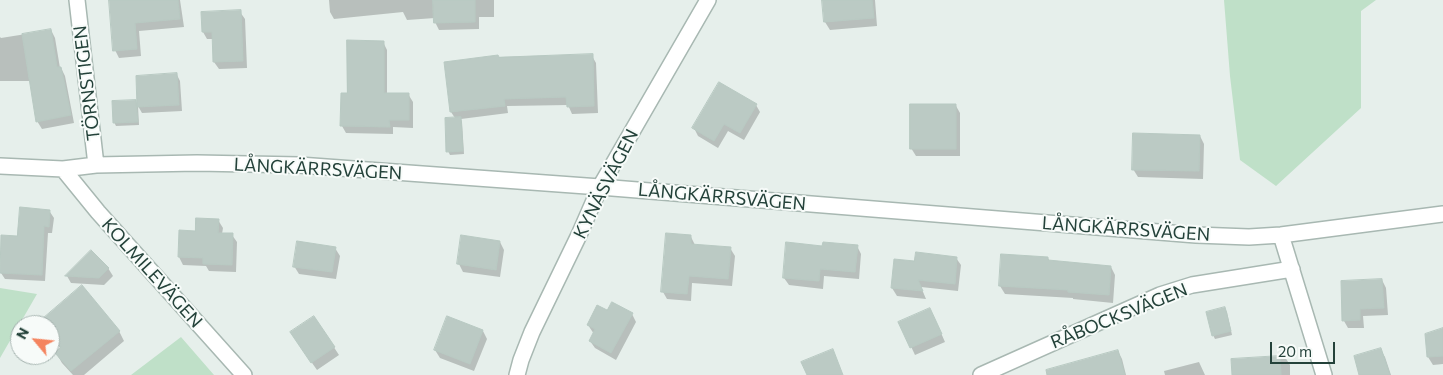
<!DOCTYPE html>
<html>
<head>
<meta charset="utf-8">
<style>
  body { margin:0 }
  #map { position:relative; width:1443px; height:375px; overflow:hidden; background:#e6efeb; font-family:Commissioner,sans-serif }
  canvas { display:block }
  .north { position:absolute; left:10px; top:315px; width:50px; height:50px; box-sizing:border-box; background:#f7fbf9; border:1px solid #a3b1ad; border-radius:50%; rotate:298deg; font-size:14px; font-weight:700; line-height:20px; text-align:center; color:#24423a }
  .north::after { content:''; display:block; margin:auto; width:18px; height:22px; background:#f4845f; clip-path:polygon(50% 0,100% 100%,50% 72%,0 100%) }
  .scale { position:absolute; left:1270px; top:342px; width:65px; height:22px; box-sizing:border-box; border:2px solid #24423a; border-top:0; padding-left:6px; font-size:15px; line-height:18px; white-space:nowrap; color:#24423a; -webkit-text-stroke:4px #f7fbf9; paint-order:stroke }
</style>
</head>
<body>
<div id="map">
<canvas width="1443" height="375"></canvas>
<div class="north">N</div>
<div class="scale">20 m</div>
</div>
<script>
const ctx = document.querySelector('canvas').getContext('2d');
ctx.lineJoin = 'round';
function paint(path, color) {
  ctx.fillStyle = color;
  ctx.fill(path, 'evenodd');
}
function trace(path, color, width, dash) {
  ctx.strokeStyle = color;
  ctx.lineWidth = width;
  ctx.lineCap = dash ? 'butt' : 'round';
  ctx.setLineDash(dash || []);
  ctx.stroke(path);
}
function label(font, color, halo, rows, align = 'center') {
  ctx.font = font + ' Commissioner,sans-serif';
  ctx.lineWidth = 4;
  ctx.setLineDash([]);
  ctx.textBaseline = 'middle';
  ctx.strokeStyle = halo;
  ctx.fillStyle = color;
  for (const [text, x, y, turn = 0] of rows) {
    ctx.save();
    ctx.translate(x, y);
    ctx.rotate((+turn || 0) * Math.PI / 180);
    ctx.textAlign = isNaN(turn) ? turn : align;
    if (halo) ctx.strokeText(text, 0, 0);
    ctx.fillText(text, 0, 0);
    ctx.restore();
  }
}
const green = new Path2D(`
  M 1224,0 L 1376,0 L 1361,11 L 1361,108 L 1276,186 L 1240,160 L 1230,76 Z
  M 0,288 L 37,294 L 0,358 Z
  M 181,337 L 214,375 L 131,375 Z`);
const shadow = new Path2D(`
  M 117,0 L 180,0 L 184,27 L 139,31 L 141,56 L 119,58 L 115,50 Z
  M 329,0 L 494,0 L 494,17 L 479,17 L 479,29 L 439,30 L 435,22 L 435,18 L 407,20 L 403,12 L 334,19 L 330,12 Z
  M 823,0 L 875,0 L 877,26 L 830,30 L 825,22 Z
  M 240,12 L 245,19 L 247,68 L 219,69 L 214,62 L 213,39 L 207,39 L 203,32 Z
  M 51,30 L 55,38 L 60,68 L 61,68 L 65,76 L 74,123 L 42,129 L 37,121 L 30,81 L 0,81 L 0,37 L 1,38 Z
  M 383,42 L 387,50 L 387,94 L 408,94 L 413,102 L 413,128 L 393,127 L 393,134 L 346,133 L 342,126 L 348,94 Z
  M 592,56 L 596,63 L 598,113 L 572,114 L 568,105 L 507,106 L 508,113 L 461,119 L 462,122 L 464,154 L 450,155 L 448,151 L 455,118 L 451,112 L 445,63 L 499,58 Z
  M 177,75 L 180,81 L 182,111 L 142,113 L 138,106 L 139,125 L 116,126 L 114,122 L 136,101 L 138,106 Z
  M 756,105 L 760,112 L 744,140 L 728,131 L 718,148 L 698,136 L 694,128 Z
  M 956,106 L 960,113 L 960,156 L 916,156 L 911,148 Z
  M 1200,136 L 1204,144 L 1203,179 L 1138,177 L 1133,169 Z
  M 50,212 L 54,218 L 52,233 L 48,233 L 45,281 L 5,279 L 1,273 L 18,237 Z
  M 218,220 L 223,228 L 222,234 L 232,235 L 237,242 L 236,272 L 209,271 L 206,266 L 183,265 L 179,257 L 196,232 Z
  M 691,237 L 695,245 L 730,248 L 735,256 L 732,286 L 692,283 L 691,301 L 667,299 L 663,292 Z
  M 500,242 L 504,250 L 500,277 L 463,272 L 459,264 Z
  M 857,246 L 861,254 L 859,279 L 824,276 L 823,289 L 789,285 L 784,278 L 822,247 Z
  M 335,248 L 340,256 L 336,279 L 299,274 L 294,266 Z
  M 91,251 L 108,268 L 113,276 L 104,285 L 71,283 L 67,276 Z
  M 1002,255 L 1048,258 L 1050,262 L 1111,267 L 1115,275 L 1113,303 L 1073,299 L 1073,298 L 1005,294 L 1000,286 Z
  M 956,258 L 961,265 L 958,291 L 921,287 L 926,299 L 897,296 L 892,288 L 916,263 Z
  M 1382,280 L 1386,288 L 1388,315 L 1363,316 L 1364,328 L 1348,328 L 1344,321 Z
  M 81,287 L 119,331 L 124,341 L 84,375 L 73,375 L 62,363 L 56,353 L 61,349 L 50,336 L 50,325 L 43,325 Z
  M 1225,308 L 1227,312 L 1232,335 L 1215,339 L 1213,335 Z
  M 608,312 L 632,314 L 636,322 L 616,360 L 595,348 L 590,341 L 594,334 L 588,325 Z
  M 314,317 L 339,355 L 317,370 L 296,340 Z
  M 934,317 L 945,342 L 915,355 L 900,323 Z
  M 1443,329 L 1443,364 L 1433,365 L 1428,357 L 1426,335 Z
  M 483,331 L 487,339 L 474,371 L 440,358 L 435,350 Z
  M 1380,349 L 1385,357 L 1391,375 L 1361,375 Z
  M 1118,351 L 1122,359 L 1126,375 L 1078,375 Z
  M 1285,357 L 1290,365 L 1290,375 L 1233,375 L 1232,360 Z
  M 1199,362 L 1205,375 L 1165,375 L 1164,371 Z`);
const building = new Path2D(`
  M 109,0 L 178,0 L 180,19 L 135,23 L 137,49 L 113,51 Z
  M 433,0 L 475,0 L 475,22 L 434,23 Z
  M 822,0 L 872,0 L 874,18 L 824,22 Z
  M 241,10 L 243,61 L 213,62 L 212,32 L 202,32 L 201,12 Z
  M 51,29 L 57,67 L 61,67 L 71,115 L 36,122 L 22,34 Z
  M 347,40 L 384,41 L 384,93 L 409,93 L 409,120 L 389,120 L 390,127 L 340,126 L 341,93 L 347,93 Z
  M 593,54 L 594,106 L 567,107 L 566,97 L 504,99 L 505,106 L 450,112 L 444,62 L 498,55 L 499,57 Z
  M 177,73 L 179,105 L 137,107 L 136,76 Z
  M 719,82 L 757,104 L 740,133 L 724,124 L 714,141 L 692,128 Z
  M 136,100 L 138,122 L 113,123 L 112,101 Z
  M 910,104 L 956,104 L 956,149 L 910,149 Z
  M 461,117 L 463,151 L 446,152 L 445,118 Z
  M 1133,133 L 1200,135 L 1199,171 L 1132,170 Z
  M 20,207 L 50,210 L 49,227 L 44,226 L 42,275 L 0,273 L 1,235 L 17,236 Z
  M 196,218 L 219,219 L 218,233 L 233,233 L 232,265 L 203,264 L 203,258 L 178,257 L 179,230 L 195,231 Z
  M 666,233 L 691,235 L 691,244 L 731,247 L 728,279 L 689,276 L 687,294 L 661,292 Z
  M 461,235 L 500,241 L 496,270 L 457,264 Z
  M 297,241 L 336,247 L 332,272 L 293,267 Z
  M 786,242 L 822,246 L 823,242 L 858,245 L 855,272 L 820,269 L 819,281 L 783,278 Z
  M 91,250 L 109,268 L 99,278 L 65,276 Z
  M 916,252 L 957,257 L 955,284 L 918,280 L 923,291 L 891,288 L 894,259 L 914,261 Z
  M 1001,254 L 1048,257 L 1048,260 L 1111,266 L 1109,295 L 1068,292 L 1068,290 L 999,286 Z
  M 1382,279 L 1384,308 L 1360,309 L 1360,320 L 1342,321 L 1341,281 Z
  M 82,285 L 120,331 L 71,371 L 55,353 L 61,347 L 50,334 L 50,325 L 42,325 L 39,322 Z
  M 612,302 L 633,313 L 611,353 L 589,341 L 595,329 L 587,325 L 597,305 L 607,310 Z
  M 1225,307 L 1231,331 L 1212,336 L 1206,312 Z
  M 930,308 L 942,334 L 910,348 L 898,322 Z
  M 314,316 L 335,347 L 311,363 L 290,332 Z
  M 447,316 L 483,330 L 470,364 L 434,350 Z
  M 1443,328 L 1443,356 L 1427,357 L 1425,334 Z
  M 1381,348 L 1390,375 L 1359,375 L 1354,356 Z
  M 833,349 L 843,375 L 807,375 L 801,362 Z
  M 1118,350 L 1125,375 L 1047,375 L 1046,370 Z
  M 1280,356 L 1281,375 L 1232,375 L 1231,359 Z`);
const minor = new Path2D(`
  M 77,0 L 96,165
  M 0,166 L 63,169 L 96,165 L 197,163 L 299,165 L 600,187 L 1196,235 L 1249,237 L 1281,235 L 1443,214
  M 63,169 L 98,212 L 244,375
  M 1281,235 L 1324,375
  M 517,375 L 521,360 L 532,332 L 579,235 L 600,187 L 708,0
  M 981,375 L 1160,295 L 1192,285 L 1292,269`);
const streetNames = [
  ["TÖRNSTIGEN",87,83,-97],
  ["LÅNGKÄRRSVÄGEN",318,169,3],
  ["KYNÄSVÄGEN",606,184,-63],
  ["LÅNGKÄRRSVÄGEN",722,197,5],
  ["LÅNGKÄRRSVÄGEN",1126,229,4],
  ["KOLMILEVÄGEN",152,273,48],
  ["RÅBOCKSVÄGEN",1119,316,-22]
];
paint(green, '#bfe0c8');
paint(shadow, '#0003');
paint(building, '#bbcac4');
trace(building, '#b8c9c2', 1);
trace(minor, '#a8b8b2', 18);
trace(minor, '#fff', 15);
label('18px', '#24423a', '#f7fbf9', streetNames);
</script>
</body>
</html>
